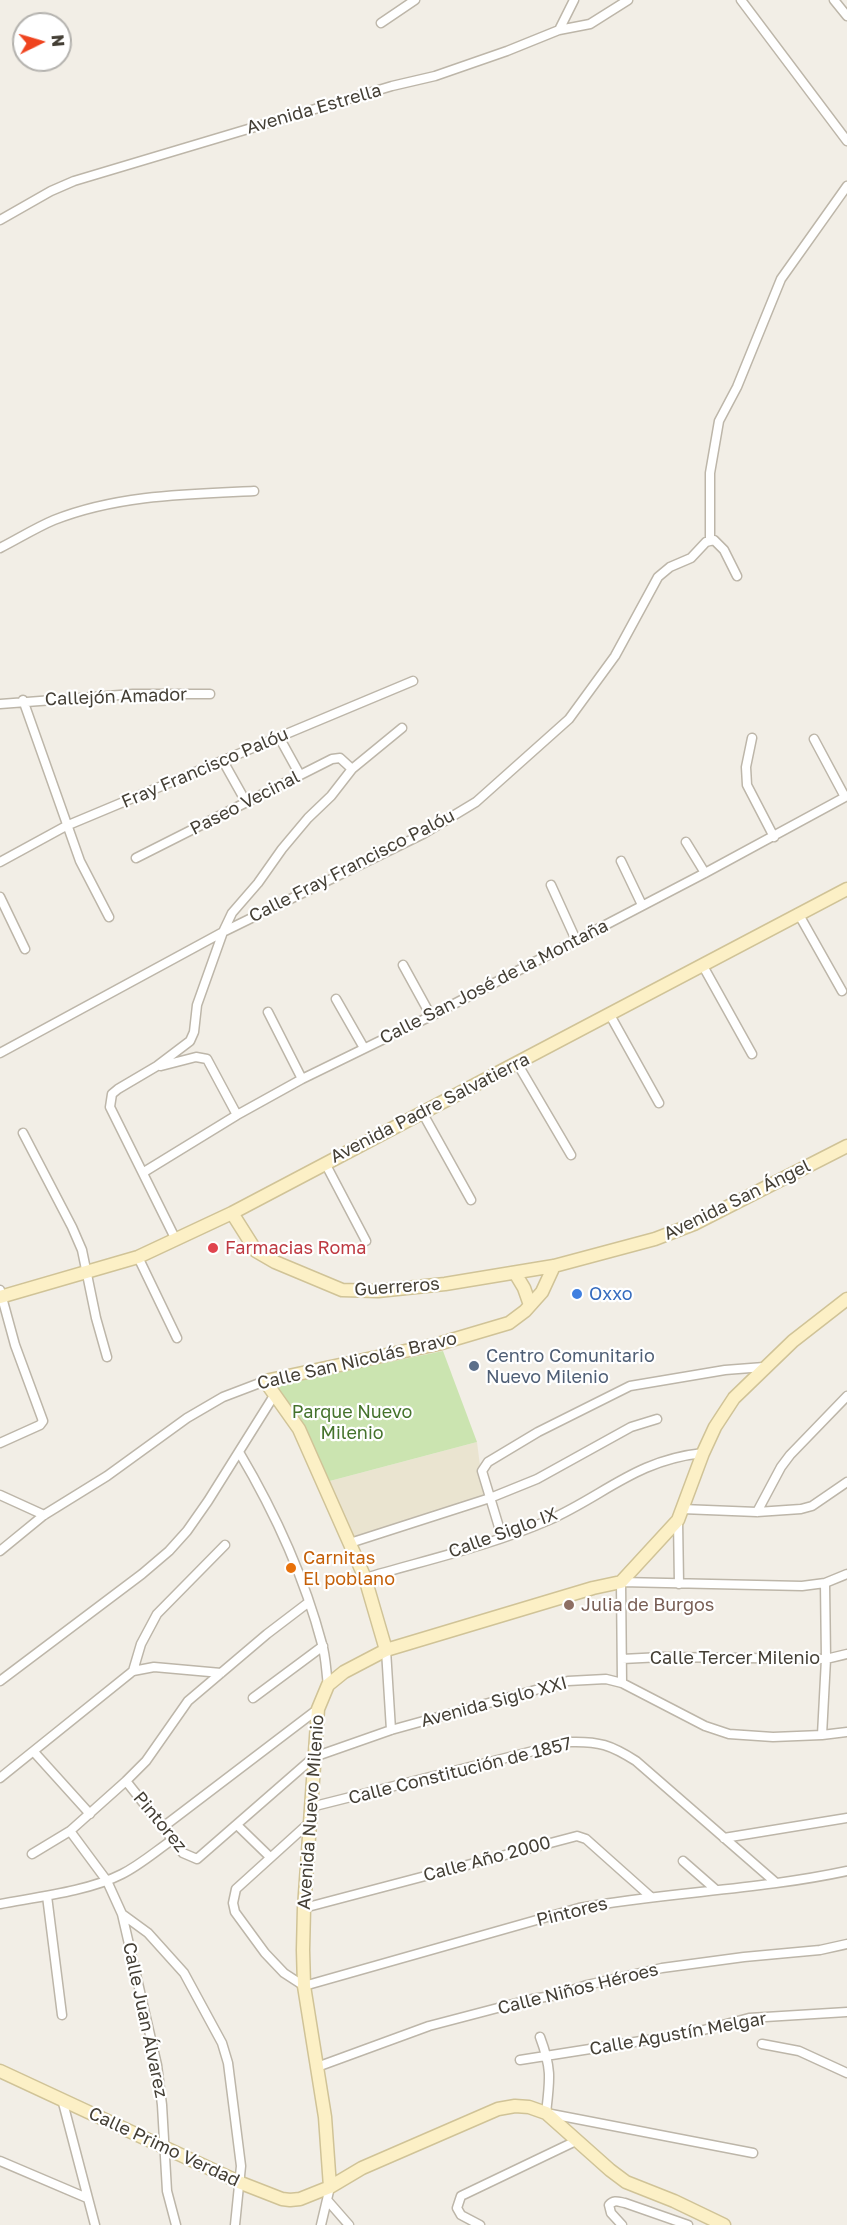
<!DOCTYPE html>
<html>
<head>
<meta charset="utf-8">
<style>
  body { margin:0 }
  #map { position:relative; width:847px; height:2225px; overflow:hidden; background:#f2eee6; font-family:"Golos Text",sans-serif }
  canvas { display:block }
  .north { position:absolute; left:12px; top:12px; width:60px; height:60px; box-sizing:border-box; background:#fff; border:2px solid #b4b2ae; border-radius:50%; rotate:85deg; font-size:16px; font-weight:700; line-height:24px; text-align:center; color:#443f35 }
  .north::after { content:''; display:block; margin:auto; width:21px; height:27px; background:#ef441f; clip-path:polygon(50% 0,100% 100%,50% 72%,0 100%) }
</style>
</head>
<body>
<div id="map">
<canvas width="847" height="2225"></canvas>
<div class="north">N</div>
</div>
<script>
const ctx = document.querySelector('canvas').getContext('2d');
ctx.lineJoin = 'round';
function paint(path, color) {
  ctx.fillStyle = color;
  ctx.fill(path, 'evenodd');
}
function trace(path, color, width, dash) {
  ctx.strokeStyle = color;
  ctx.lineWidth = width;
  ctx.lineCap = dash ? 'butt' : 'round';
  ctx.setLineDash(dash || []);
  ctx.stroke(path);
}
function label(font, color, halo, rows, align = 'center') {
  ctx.font = font + ' "Golos Text",sans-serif';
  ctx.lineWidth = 4.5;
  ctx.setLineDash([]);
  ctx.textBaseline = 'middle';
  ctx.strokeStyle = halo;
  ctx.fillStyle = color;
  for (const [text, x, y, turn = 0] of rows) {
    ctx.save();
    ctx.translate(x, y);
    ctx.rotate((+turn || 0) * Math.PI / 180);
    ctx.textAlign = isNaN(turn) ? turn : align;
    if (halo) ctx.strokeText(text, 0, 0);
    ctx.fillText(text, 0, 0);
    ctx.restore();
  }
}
const education = new Path2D(`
  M 477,1442 L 484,1498 L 352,1542 L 326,1482 Z`);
const green = new Path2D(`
  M 443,1351 L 477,1442 L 326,1482 L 268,1387 Z`);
const street = new Path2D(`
  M 741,0 L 847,141
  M 834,0 L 847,16
  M 381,23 L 415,0
  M 559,30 L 574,0
  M 0,220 L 51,191 L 74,181 L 392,86 L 435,76 L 507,51 L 559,30 L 590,24 L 628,0
  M 710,541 L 710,473 L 719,421 L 737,387 L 781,279 L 847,186
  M 0,548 C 18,539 35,528 54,520 C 117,495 187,494 254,491
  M 23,700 L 80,861 L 109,917
  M 0,704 L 133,694 L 210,694
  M 279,737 L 300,775
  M 752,738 L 746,767 L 747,785 L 774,837
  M 814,739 L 845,797
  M 223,761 L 246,802
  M 686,842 L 705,873
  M 136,858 L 332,759 L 340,758 L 352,769
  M 621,861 L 642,905
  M 0,862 L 66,826 L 413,681
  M 551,885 L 576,940
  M 0,897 L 25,949
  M 798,913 L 842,991
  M 403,965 L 431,1016
  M 703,966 L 752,1054
  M 336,999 L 364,1048
  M 268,1012 L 302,1079
  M 610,1015 L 659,1103
  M 0,1053 L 223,932 L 423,834 L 476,802 L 569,719 L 615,656 L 658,577 L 670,567 L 691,558 L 706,542 L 714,540 L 724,550 L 737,576
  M 517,1063 L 571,1155
  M 161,1066 L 196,1057 L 207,1059 L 237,1115
  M 422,1112 L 471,1200
  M 23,1133 L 72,1227 L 82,1250 L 96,1318 L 107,1357
  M 325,1163 L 366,1241
  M 144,1172 L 237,1115 L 302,1079 L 431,1016 L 705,873 L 847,796
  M 176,1240 L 110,1107 L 112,1094 L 118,1089 L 157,1066 L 190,1041 L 194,1032 L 197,1005 L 223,932 L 232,913 L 258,883 L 282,849 L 308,818 L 331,796 L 352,769 L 402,728
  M 138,1257 L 177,1338
  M 0,1290 L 15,1345 L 43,1421 L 40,1425 L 0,1443
  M 239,1452 C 274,1511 304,1576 322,1644 C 326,1657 326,1671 328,1685
  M 0,1495 L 44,1515
  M 682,1509 L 757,1512 L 801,1509 L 812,1506 L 847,1482
  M 757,1512 L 781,1467 L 790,1455 L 847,1396
  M 678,1520 L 679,1584
  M 502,1537 L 482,1471 L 488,1462 L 538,1432 L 630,1386 L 725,1370 L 764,1367
  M 350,1543 L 490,1498 L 537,1479 L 631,1427 L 657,1419
  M 0,1551 L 44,1515 L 107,1476 L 187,1418 L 223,1397 L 265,1381
  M 365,1578 C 426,1560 490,1546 549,1520 C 605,1495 636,1460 703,1453
  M 386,1650 L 391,1730
  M 622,1659 L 662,1657 L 826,1659 L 847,1654
  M 133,1671 L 141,1644 L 157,1614 L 225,1545
  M 0,1681 L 142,1574 L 169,1551 L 187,1531 L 208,1501 L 275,1394
  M 622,1683 L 621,1582 L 802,1586 L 825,1583 L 847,1574
  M 253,1698 L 323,1646
  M 822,1735 L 826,1659 L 825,1583
  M 34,1752 L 90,1814
  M 0,1778 L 133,1671 L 154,1667 L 221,1673
  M 126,1781 L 183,1853 L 197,1859 L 314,1757 L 391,1730 L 568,1681 L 606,1679 L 622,1683 L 705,1726 L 729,1734 L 773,1737 L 822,1735 L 847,1732
  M 311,1807 L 569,1742 C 599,1741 611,1745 636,1761 L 775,1882
  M 310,1822 L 236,1889 L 233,1903 L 235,1912 L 265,1953 L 284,1973 L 304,1986 L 579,1908 C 667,1892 759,1890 847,1871
  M 237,1825 L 270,1857
  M 163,1827 L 318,1709
  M 70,1831 L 107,1881 L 122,1914 L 157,2065 L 162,2105 L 167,2191 L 176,2225
  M 724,1838 L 847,1818
  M 32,1854 L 70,1831 L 126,1781 L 146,1761 L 188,1701 L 267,1634 L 309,1602
  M 683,1861 L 715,1889
  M 47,1896 L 62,2015
  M 0,1904 C 37,1897 89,1891 122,1874 C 140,1865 156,1851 172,1840
  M 304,1908 L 577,1836 L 586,1839 L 651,1897
  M 122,1914 L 148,1933 L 184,1973 L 222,2043 L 228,2063 L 241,2166 L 235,2225
  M 540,2037 C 552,2069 550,2079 546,2113 L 753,2153
  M 762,2044 L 799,2051 L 847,2073
  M 520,2060 L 692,2033 L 749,2018 L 847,2012
  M 317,2067 L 429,2026 L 532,1999 L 558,1995 L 587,1985 L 662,1968 L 744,1957 L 820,1950 L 847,1944
  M 62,2099 L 95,2225
  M 0,2161 L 87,2198
  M 328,2201 L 349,2225
  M 321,2225 L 330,2187
  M 480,2225 L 461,2215 L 457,2208 L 461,2196 L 578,2140
  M 622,2225 L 611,2213 L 609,2205 C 614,2199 619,2202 625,2203 L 688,2225`);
const secondary = new Path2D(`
  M 232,1213 L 256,1251 L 275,1262 L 342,1290 L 378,1291 L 445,1284 L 554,1266 L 655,1239 L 694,1224 L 847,1146
  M 515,1273 L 524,1288 L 530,1305
  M 0,1297 L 138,1257 L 232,1213 L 847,889
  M 386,1650 L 365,1578 L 299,1429 L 265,1381 L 438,1344 L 509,1323 L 525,1311 L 542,1292 L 554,1266
  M 0,2071 L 241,2183 L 282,2199 L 290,2200 L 300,2199 L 330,2187 L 362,2168 L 498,2109 L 515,2106 L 529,2107 L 546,2113 L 610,2170 L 626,2182 L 674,2201 L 724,2225
  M 330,2187 L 325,2117 L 304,1986 L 303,1950 L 304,1908 L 318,1709 L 328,1685 L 344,1672 L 386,1650 L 593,1588 L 621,1582 L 678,1520 L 703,1453 L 715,1427 L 734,1398 L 793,1341 L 847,1299`);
const markers = [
  [213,1248,6,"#e0444e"],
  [577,1294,6,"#3f7fe0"],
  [474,1366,6,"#5c6f8a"],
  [291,1568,6,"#e8710a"],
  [569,1605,6,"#8d6e63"]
];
const streetNames = [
  ["Avenida Estrella",314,109,-16],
  ["Callejón Amador",116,697,-2],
  ["Fray Francisco Palóu",205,768,-23],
  ["Paseo Vecinal",245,803,-27],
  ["Calle Fray Francisco Palóu",352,866,-27],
  ["Calle San José de la Montaña",494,982,-27],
  ["Avenida Padre Salvatierra",430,1108,-27],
  ["Avenida San Ángel",737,1200,-26],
  ["Guerreros",397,1287,-4],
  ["Calle San Nicolás Bravo",357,1361,-13],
  ["Calle Siglo IX",503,1533,-20],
  ["Calle Tercer Milenio",735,1658],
  ["Avenida Siglo XXI",494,1702,-15],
  ["Calle Constitución de 1857",460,1771,-14],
  ["Avenida Nuevo Milenio",311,1812,-86],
  ["Pintorez",160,1822,50],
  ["Calle Año 2000",487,1859,-15],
  ["Pintores",572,1912,-14],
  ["Calle Niños Héroes",578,1989,-14],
  ["Calle Juan Álvarez",145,2020,78],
  ["Calle Agustín Melgar",678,2034,-10],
  ["Calle Primo Verdad",164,2147,25]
];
const healthNames = [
  ["Farmacias Roma",225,1248]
];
const shopNames = [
  ["Oxxo",589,1294]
];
const serviceNames = [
  ["Centro Comunitario",486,1356],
  ["Nuevo Milenio",486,1377]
];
const parkNames = [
  ["Parque Nuevo",352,1412],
  ["Milenio",352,1433]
];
const foodNames = [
  ["Carnitas",303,1558],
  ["El poblano",303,1579]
];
const educationNames = [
  ["Julia de Burgos",581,1605]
];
paint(education, '#eae4d0');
paint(green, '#cbe4b0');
trace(street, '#bdb6a9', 11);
trace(secondary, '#d0c397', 15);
trace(street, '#fff', 8);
trace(secondary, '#fcf0c6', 12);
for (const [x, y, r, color] of markers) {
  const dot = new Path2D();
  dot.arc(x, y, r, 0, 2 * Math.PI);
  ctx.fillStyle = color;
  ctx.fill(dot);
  trace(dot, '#fff', 2);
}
label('18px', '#443f35', '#fff', streetNames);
label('18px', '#be3a42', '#fff', healthNames, 'left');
label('18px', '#366cbe', '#fff', shopNames, 'left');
label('18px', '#4e5e75', '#fff', serviceNames, 'left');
label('18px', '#45732c', '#fff', parkNames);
label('18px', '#c56008', '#fff', foodNames, 'left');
label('18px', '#785e54', '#fff', educationNames, 'left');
</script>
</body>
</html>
